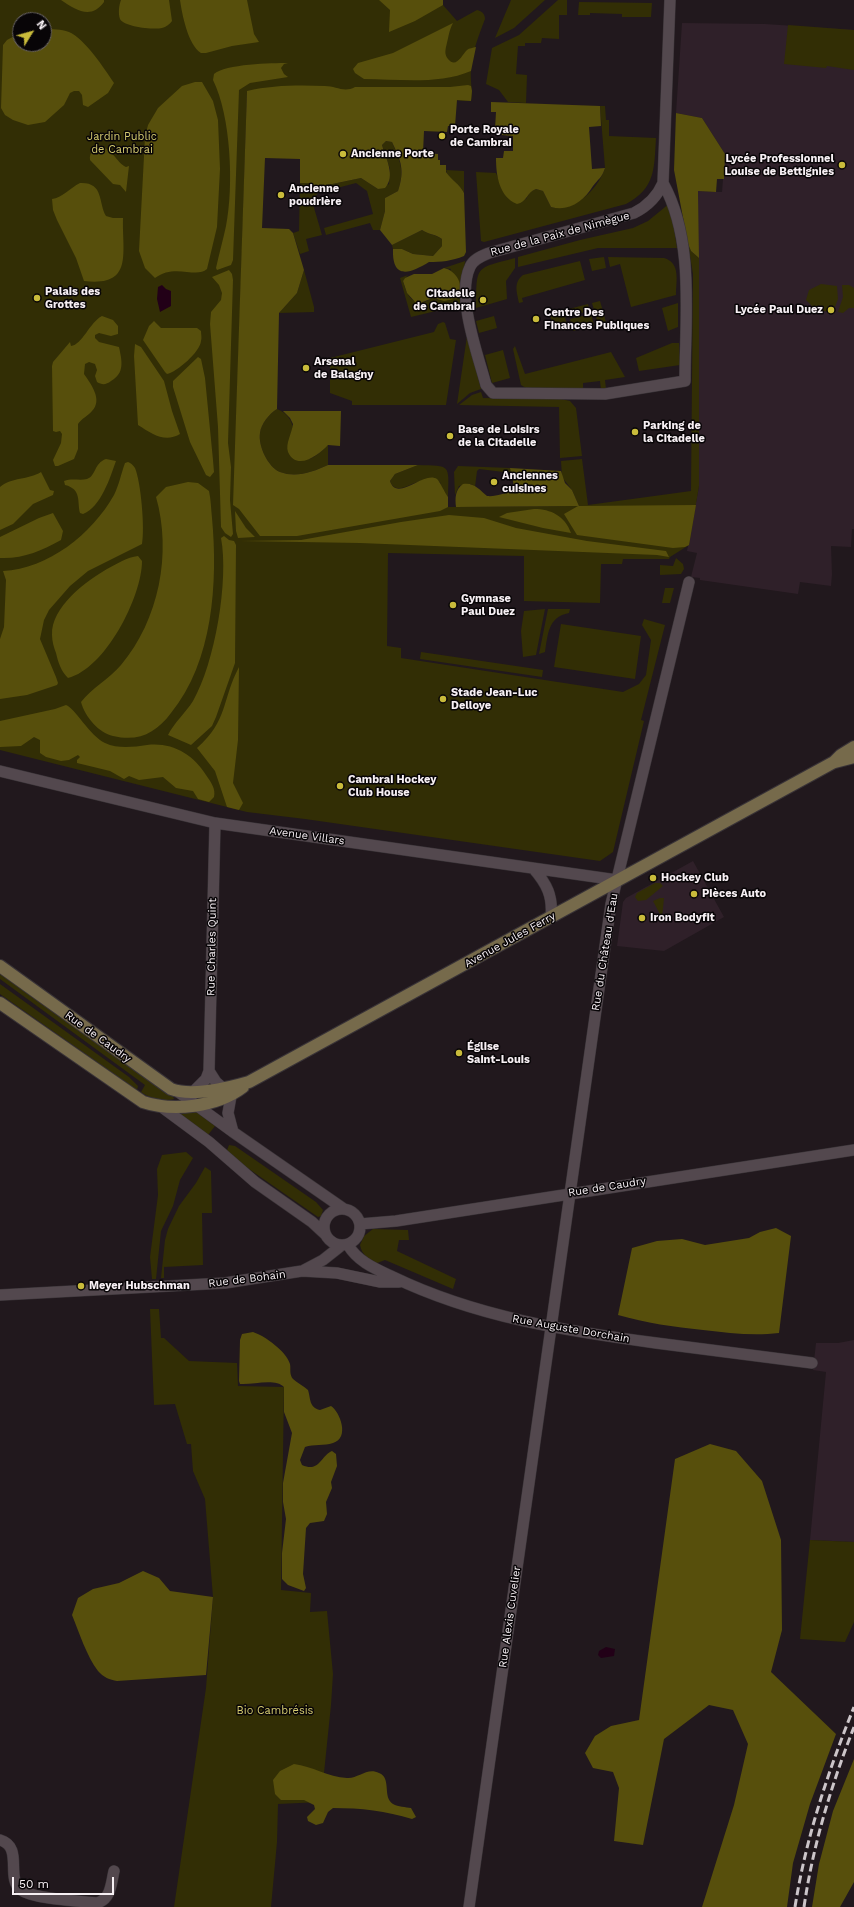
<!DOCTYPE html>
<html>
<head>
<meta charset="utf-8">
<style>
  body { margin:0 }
  #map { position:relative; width:854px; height:1907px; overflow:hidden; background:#21181d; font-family:"Work Sans",sans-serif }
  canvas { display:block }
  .north { position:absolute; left:12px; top:12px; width:40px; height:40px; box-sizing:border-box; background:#080507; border:1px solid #686366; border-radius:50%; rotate:53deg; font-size:11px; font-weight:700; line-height:16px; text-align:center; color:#f7f0f4 }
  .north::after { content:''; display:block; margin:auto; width:14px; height:18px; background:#c9bb3b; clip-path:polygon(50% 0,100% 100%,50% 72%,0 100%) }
  .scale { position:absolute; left:12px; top:1877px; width:102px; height:18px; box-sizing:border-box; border:2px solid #f7f0f4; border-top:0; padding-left:5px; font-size:12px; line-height:14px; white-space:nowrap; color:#f7f0f4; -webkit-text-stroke:3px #080507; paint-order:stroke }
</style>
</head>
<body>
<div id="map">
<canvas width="854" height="1907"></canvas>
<div class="north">N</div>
<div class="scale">50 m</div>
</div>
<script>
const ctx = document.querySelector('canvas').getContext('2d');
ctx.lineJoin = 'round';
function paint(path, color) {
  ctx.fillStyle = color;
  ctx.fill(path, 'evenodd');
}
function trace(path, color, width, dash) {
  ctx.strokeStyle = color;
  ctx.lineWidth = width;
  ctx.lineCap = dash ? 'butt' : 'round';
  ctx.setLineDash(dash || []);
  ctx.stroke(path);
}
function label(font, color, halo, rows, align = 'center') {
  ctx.font = font + ' "Work Sans",sans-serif';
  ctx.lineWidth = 3;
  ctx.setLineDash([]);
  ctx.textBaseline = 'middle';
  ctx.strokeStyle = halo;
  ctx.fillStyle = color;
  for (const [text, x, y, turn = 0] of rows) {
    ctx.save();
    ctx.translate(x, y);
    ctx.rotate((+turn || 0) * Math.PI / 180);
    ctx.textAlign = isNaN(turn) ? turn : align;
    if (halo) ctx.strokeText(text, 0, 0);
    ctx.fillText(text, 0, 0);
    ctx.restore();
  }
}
const built = new Path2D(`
  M 682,23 L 765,24 L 854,30 L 854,529 L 852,529 L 851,547 L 831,546 L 832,574 L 831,586 L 800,582 L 798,594 L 700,580 L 700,578 L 691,577 L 697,553 L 687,551 L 699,486 L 698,191 L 722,192 L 725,154 L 702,118 L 676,113 Z
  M 693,861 L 724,917 L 664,951 L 617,946 L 623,902 L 626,898 Z
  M 854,1340 L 854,1542 L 810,1540 L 826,1372 L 813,1370 L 816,1343 L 838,1343 Z`);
const green = new Path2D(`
  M 0,0 L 443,0 L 443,5 L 457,21 L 477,10 C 482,11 485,14 485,19 C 479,35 472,52 471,70 C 470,81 473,90 471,101 L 247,91 L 234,505 L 446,507 L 579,506 L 572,490 L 562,477 L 561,461 L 582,459 L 588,505 L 691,491 L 693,274 L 688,244 L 691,251 L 699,258 L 699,486 L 689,545 L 670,557 L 669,559 L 623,559 L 622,564 L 601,564 L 600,603 L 524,601 L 524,556 L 388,553 L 387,646 L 401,648 L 401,658 L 623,692 L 639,684 L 646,675 L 651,640 L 642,625 L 644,619 L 665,625 L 641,720 L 644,721 L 613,852 L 600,861 L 305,819 L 247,812 L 0,750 ZM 20,20 L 44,20 L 44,44 L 20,44 Z
  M 511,0 L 545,0 L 514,28 L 495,38 Z
  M 558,0 L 567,0 L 567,15 L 559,15 L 559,39 L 542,38 L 541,43 L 525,43 L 525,46 L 518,46 L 516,74 L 527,75 L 526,103 L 508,102 L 499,90 L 486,84 L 492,48 L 519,35 Z
  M 579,2 L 652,3 L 651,17 L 622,17 L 622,14 L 590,13 L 590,15 L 578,15 Z
  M 788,25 L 854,30 L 854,70 L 827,66 L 826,68 L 784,64 Z
  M 600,106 L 605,106 L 606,120 L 609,120 L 609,136 L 656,138 C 654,168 656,188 626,204 L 484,242 L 481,241 L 476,172 L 496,173 L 502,188 L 511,200 L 526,199 L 530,192 L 536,189 L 543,191 L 551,207 C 574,213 599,188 605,168 Z
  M 386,141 L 392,142 C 400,161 405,170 398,191 L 385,198 L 385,211 L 380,230 L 373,230 L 370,223 L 326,235 L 324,228 L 373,214 L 367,191 L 356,183 L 318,193 L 312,201 L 322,235 L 306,239 L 309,251 L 300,254 L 293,233 L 299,231 L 300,183 L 313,183 L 313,188 L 361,178 L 378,189 L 389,184 L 390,169 L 382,145 Z
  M 446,170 L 464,171 L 464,193 C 460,183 448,180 446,170 Z
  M 670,203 L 677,248 L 598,248 L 518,267 L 518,257 L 580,240 L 633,228 L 648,221 Z
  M 422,230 C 429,235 435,234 442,239 L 442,246 L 433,256 L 413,254 L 402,249 L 393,249 L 392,245 Z
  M 604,257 L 606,268 L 592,271 L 589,259 Z
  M 608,257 L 664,258 C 681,263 676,281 676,295 L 631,307 L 620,264 L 610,267 Z
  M 515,258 L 515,268 L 506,281 L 507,299 L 476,308 C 477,265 474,269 515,258 Z
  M 465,261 L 461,305 L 411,317 L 400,278 L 408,275 L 403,281 C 406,292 411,305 424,302 C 427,301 430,299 433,298 L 438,300 L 451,269 L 444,268 Z
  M 580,261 L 585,280 L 522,298 L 523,302 L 519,303 C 517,292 513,283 523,275 Z
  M 304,270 L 314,307 L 314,312 L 279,313 L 297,293 Z
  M 821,284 L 837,286 L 838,299 L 833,312 L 814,310 L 812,306 L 806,300 L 809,290 Z
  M 842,285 L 849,285 L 854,288 L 854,308 L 849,308 L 843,313 L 838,312 L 843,297 Z
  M 600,301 L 606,322 L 598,324 L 592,303 Z
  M 678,303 L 678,327 L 668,331 L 662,308 Z
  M 588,304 L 590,311 L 565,317 L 567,325 L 553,329 L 550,314 Z
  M 591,314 L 594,325 L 573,331 L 570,319 Z
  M 494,316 L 497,328 L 479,333 L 476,321 Z
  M 443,322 L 445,323 L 450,339 L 456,340 L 446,405 L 352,405 L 352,401 L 330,393 L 330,358 L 434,332 L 438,324 Z
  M 467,336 L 481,389 L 470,393 L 457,404 Z
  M 672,343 L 679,343 L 680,365 L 639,371 L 636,358 Z
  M 515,346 L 525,374 L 611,352 L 625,377 L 605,380 L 606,389 L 601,390 L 600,381 L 583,383 L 583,390 L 526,388 L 521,385 L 513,349 Z
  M 503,350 L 510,378 L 492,383 L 485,355 Z
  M 481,392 L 483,398 L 561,399 L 570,401 L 576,408 L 582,456 L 560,458 L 559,407 L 459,405 L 472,395 Z
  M 277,409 C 299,418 293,438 293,457 C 307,465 318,455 328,445 L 328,465 C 313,472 296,478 280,472 C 268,467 258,446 260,433 C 261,424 269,414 277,409 Z
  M 418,465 C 451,466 449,464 448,497 L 442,489 L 440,482 C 434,482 426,479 421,481 C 411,483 395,496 390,481 L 395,474 Z
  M 458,466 L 510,468 L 512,473 L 479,469 L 477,471 L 475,487 L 471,484 L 459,486 L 455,495 L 454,472 Z
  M 676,558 L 683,564 L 684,569 L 681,574 L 660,575 L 660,565 L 673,566 Z
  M 665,588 L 674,588 L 670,603 L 662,603 Z
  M 545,609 L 536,655 L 523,657 L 521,631 L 524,611 Z
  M 548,609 L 570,609 L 569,613 C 548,617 548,634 545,652 L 539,654 Z
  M 561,624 L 641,636 L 635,679 L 554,667 Z
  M 421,652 L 543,670 L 542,677 L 420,659 Z
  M 655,883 L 660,883 L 663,886 L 646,900 L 638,901 L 635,897 L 637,893 Z
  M 660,898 L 664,898 L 662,918 L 653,901 Z
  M 0,972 L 173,1096 L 174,1099 C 165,1102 149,1098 141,1092 L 145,1085 L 0,979 Z
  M 0,984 L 129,1077 L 138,1086 L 137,1090 L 0,994 Z
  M 175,1111 L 195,1111 L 215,1126 L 208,1135 Z
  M 229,1145 L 235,1146 L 316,1202 L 323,1210 L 321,1216 L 318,1217 L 226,1153 Z
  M 186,1152 L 193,1158 L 180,1180 L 173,1206 L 161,1231 L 156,1279 L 152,1279 L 150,1257 L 158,1195 L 157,1169 L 162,1155 Z
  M 205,1167 L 211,1171 L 212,1213 L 202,1213 L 203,1265 L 164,1267 L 164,1278 L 161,1278 L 165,1240 L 168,1229 L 179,1206 L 196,1183 Z
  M 373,1229 L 408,1230 L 409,1240 L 399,1240 L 397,1251 L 456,1279 L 453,1289 L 385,1260 L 377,1263 C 368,1259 362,1255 360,1245 L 364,1236 Z
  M 150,1309 L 159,1309 L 161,1338 L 164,1338 L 189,1361 L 237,1363 L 238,1386 L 284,1387 L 281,1590 L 311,1593 L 310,1612 L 327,1611 L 333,1674 L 331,1705 L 321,1802 L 278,1804 L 277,1842 L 271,1907 L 174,1907 L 206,1688 L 213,1597 L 205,1499 L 193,1471 L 191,1444 L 187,1444 L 175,1404 L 154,1405 Z
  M 810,1540 L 854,1542 L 854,1622 L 845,1642 L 800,1639 Z`);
const forest = new Path2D(`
  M 61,0 L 104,0 L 104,2 C 91,20 76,10 61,0 Z
  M 121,0 L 169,0 L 172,21 C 170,24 166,27 162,28 C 154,30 124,27 120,19 C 118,13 119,5 121,0 Z
  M 180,0 L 247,0 L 254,34 L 259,42 L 232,46 L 206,53 L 201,53 C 188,45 182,14 180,0 Z
  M 379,0 L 443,0 L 443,5 L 415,21 L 389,32 L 390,10 Z
  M 453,23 C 449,30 448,40 446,47 C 445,52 445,55 448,59 C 456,69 462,55 467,50 C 469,48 473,48 476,47 L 471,71 C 438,85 398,79 364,79 L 355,73 L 353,69 L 358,63 L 393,53 Z
  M 44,29 C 52,29 61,29 69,32 C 85,39 104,68 114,83 L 108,93 L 88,107 L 83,105 L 82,95 L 79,91 L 74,91 L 70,93 L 64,105 L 45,122 L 28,125 L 13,120 L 5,115 L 1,108 L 3,45 L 7,40 L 20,33 L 20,44 L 44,44 Z
  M 288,63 L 284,64 L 281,68 L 284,74 L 288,77 L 250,83 L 239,90 L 233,260 L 231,265 L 217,270 L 216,268 C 219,254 223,240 226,226 C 234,186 231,116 213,80 L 214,74 C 225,64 272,63 288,63 Z
  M 195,82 L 202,82 L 213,101 L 218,120 L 220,169 L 217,227 L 207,269 C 196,279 175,263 155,278 L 145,268 L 139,251 L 145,137 L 148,125 L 158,108 L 182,86 Z
  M 468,85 L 471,86 L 472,91 L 471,101 L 457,100 L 455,126 L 448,126 L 447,132 L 424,131 L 423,153 L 438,154 L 438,160 L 440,160 L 440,165 L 446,165 L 446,172 C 452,181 460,184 464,193 L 466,252 L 464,256 C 452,261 441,262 429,262 C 411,273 392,281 393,249 L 402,249 L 413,254 L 433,256 L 442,246 L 442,239 C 436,234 429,235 422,230 L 392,245 L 380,230 L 385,211 L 385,198 L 398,191 C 405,170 401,161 392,142 L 386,141 L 382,145 C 386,159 396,176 385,188 L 378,189 L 361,178 L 313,188 L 313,183 L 300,183 L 300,159 L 265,158 L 262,228 L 289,229 L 293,233 L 304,270 L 297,293 L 279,313 L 277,409 C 269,414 261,424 260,433 C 258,446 268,467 280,472 C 296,478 313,472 328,465 L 418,465 L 395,474 L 390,481 C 397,503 424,470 437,479 C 439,480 445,493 448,497 L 448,507 L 440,511 L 297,536 L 260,536 L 239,509 L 233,505 L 247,91 C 272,85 299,85 325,86 C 336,86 344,93 355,87 L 450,87 Z
  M 491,102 L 600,106 L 601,126 L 589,127 L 592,169 L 605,168 C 602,178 598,179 593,186 C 584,201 569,212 551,207 L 543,191 L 536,189 C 527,192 527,202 517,204 C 499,197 496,175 496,158 L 503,158 L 504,151 L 513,151 L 513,136 L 502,135 L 502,130 L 495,129 L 496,112 L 491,112 Z
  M 676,113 L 702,118 L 725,154 L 724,179 L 717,179 L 716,192 L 698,191 L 699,258 L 691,251 L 688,244 L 674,170 Z
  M 101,147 C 112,148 116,162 126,167 L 129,166 L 126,192 L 120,185 L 113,184 L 90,160 C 89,152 94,149 101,147 Z
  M 80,183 C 104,182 98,202 106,216 L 113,218 L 123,218 C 122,253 134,287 84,281 L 76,258 L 57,220 L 53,210 L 52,199 C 62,198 70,188 80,183 Z
  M 444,268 C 457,271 464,285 459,298 L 444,301 L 433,298 L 420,303 L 415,302 L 407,293 L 403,281 L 405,278 L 414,274 L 432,274 Z
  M 229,270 L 232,274 L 233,280 L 228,443 L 231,467 L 230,500 L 233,534 L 231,537 L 225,533 L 221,527 L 218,427 L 210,324 L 211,312 L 221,300 L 222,293 L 219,285 L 212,277 Z
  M 102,316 L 113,320 L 118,326 L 118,334 L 111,336 L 99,333 L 95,335 L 95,338 L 99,342 L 119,347 C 122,361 125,373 111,381 C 106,385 102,385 97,382 L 95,376 L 97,370 L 95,364 L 89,362 L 85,364 L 84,374 C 91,384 103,400 92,411 C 88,416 82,418 78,424 L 78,449 L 74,459 L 58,466 L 55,466 L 53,460 L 61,443 L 62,434 L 60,431 L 56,432 L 53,431 L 52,366 L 53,362 L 70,342 L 71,346 C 82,345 90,322 102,316 Z
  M 154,321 L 161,328 L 197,328 L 201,331 C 201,334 202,338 201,341 C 200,352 177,372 167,374 L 165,372 L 143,340 L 149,326 Z
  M 135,344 L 141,347 L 164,381 L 172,411 L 180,434 C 165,443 152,434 138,425 L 134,356 Z
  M 198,357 L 201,359 L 205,378 L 213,460 L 214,472 L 210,477 L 206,475 L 190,442 L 173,387 L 173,381 Z
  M 283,411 L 341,411 L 340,446 L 328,445 C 320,454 297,472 288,452 C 285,444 292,433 293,424 L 290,418 Z
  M 106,459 L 116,461 C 110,478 101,507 83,514 L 80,513 C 77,502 82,489 65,485 L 64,481 C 72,478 80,481 87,479 C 96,476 94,463 106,459 Z
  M 128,462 C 131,463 133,465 135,468 C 141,482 145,529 142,544 L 88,571 L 70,586 L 49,610 L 44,620 L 40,639 L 56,677 L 58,683 L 57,685 L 27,695 L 0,699 L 0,639 L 4,627 L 6,580 L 3,571 C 48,569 92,534 114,495 C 119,485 121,474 125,463 Z
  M 510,468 L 561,471 L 565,483 L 572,490 L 579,506 L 696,505 L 689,545 L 685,547 L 673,548 L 577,535 L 564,514 L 578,506 L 456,507 C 455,498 455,490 463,484 C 474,482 480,490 487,496 C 496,497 504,493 513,491 L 514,486 Z
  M 41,472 L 50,490 L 54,491 L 53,495 L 33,504 L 13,524 L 0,530 L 0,487 C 12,477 28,480 41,472 Z
  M 188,482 L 198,483 L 209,491 C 211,500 211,509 212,518 C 218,582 213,662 171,713 C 156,733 139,742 113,736 C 99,733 85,717 81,702 C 92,688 109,679 121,665 C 159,620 172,553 156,497 L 166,487 Z
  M 534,509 C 551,509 565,516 571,533 L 543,528 L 499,517 L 507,513 Z
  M 235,511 L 246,528 L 255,537 L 238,538 L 236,531 Z
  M 53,513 L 63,531 L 61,540 C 41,551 23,559 0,558 L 0,537 L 39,518 Z
  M 449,515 L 484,518 L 516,528 L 587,541 L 666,551 L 669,557 L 657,555 L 360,543 L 240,541 L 301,540 L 401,522 Z
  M 224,536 L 229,540 L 234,541 L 236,545 L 235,663 L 216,717 L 212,726 L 191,745 L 168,735 C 174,723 186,712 193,701 C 215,663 229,580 221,538 Z
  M 138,556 L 142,561 C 142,597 105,669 68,678 C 61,671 58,662 56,653 C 54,648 52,641 52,635 C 51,607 86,581 107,569 C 117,564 127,557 138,556 Z
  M 239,667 L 238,740 L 233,783 L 243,803 L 239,810 L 227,807 L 215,771 L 197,748 C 228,721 222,699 239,667 Z
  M 66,705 C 74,707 90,736 105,743 C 118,749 133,747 147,745 C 172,742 193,754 206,775 C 211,782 216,789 214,797 L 209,802 L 198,799 L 193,791 L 176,788 L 163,777 L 139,780 L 129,776 L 124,779 L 110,771 L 77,763 L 77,760 L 80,757 L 78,755 L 69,760 L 61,761 L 46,757 L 40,753 L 40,740 L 34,737 L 21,746 L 0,747 L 0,721 L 55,709 Z
  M 776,1228 L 791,1236 L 779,1333 C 753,1336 729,1333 703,1330 C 674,1327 646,1323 618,1315 L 632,1248 L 657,1241 L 682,1239 L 705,1245 L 749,1238 L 760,1232 Z
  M 253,1332 C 265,1336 286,1351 290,1364 C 291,1369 289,1374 293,1379 C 297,1383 304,1386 308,1390 C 311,1400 309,1407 320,1410 L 331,1406 C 340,1412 350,1438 333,1443 C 324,1446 314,1444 305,1447 L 300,1460 L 302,1465 C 320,1473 321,1455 332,1451 L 336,1454 L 337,1466 L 331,1482 L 332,1488 L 326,1502 L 327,1514 L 324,1521 L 310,1523 L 306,1528 L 303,1574 L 306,1588 L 304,1591 L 288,1585 L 282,1579 L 282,1553 L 286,1519 L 283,1502 L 283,1483 L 292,1433 L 284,1412 L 284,1387 C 275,1378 253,1385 240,1384 L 239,1381 L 240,1340 L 242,1334 Z
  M 710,1444 L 736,1451 L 762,1481 L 781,1540 L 782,1630 L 771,1672 L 836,1734 L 810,1804 L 793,1863 L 787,1907 L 702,1907 L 734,1805 L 748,1744 L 733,1710 L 709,1705 L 664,1739 L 643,1845 L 614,1841 L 619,1788 L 613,1772 L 593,1768 L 585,1753 L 595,1736 L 611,1726 L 639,1720 L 675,1459 Z
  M 143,1571 L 159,1578 L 170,1591 L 213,1597 L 206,1675 L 117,1681 C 110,1680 103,1677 98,1671 C 87,1657 79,1632 72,1615 L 78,1598 L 93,1589 L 119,1583 Z
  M 854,1759 L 854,1882 L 840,1907 L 812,1907 L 819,1864 L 833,1811 Z
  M 294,1764 C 312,1766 328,1777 347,1778 C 358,1779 367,1767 379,1773 C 392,1778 382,1797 393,1804 C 398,1807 406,1807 411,1808 L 416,1817 L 412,1819 C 386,1811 361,1808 333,1808 L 328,1812 L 323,1823 L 316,1825 L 308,1821 L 307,1817 L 315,1809 L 314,1805 L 304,1800 L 281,1800 L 275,1794 L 273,1780 L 280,1771 Z`);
const water = new Path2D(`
  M 162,285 L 166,289 L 171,291 L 171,306 L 160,312 L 157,299 L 158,287 Z
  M 606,1647 L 615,1649 L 614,1656 L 601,1658 L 598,1655 L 599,1651 Z`);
const street = new Path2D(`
  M 663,183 C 695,241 685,317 685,381 L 605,394 L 493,393 L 486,385 C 478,355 456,296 470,267 C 473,259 482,256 489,253 L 634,213 C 648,206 657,197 663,183 L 670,0
  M 0,771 L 215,823 L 617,880
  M 533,868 C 547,884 553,896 551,917
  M 209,1071 L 216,1082 L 224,1089
  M 177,1091 L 233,1132 L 344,1209
  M 194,1091 L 206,1079 L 209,1071 L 215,823
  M 231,1096 L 228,1113 L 233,1132
  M 159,1105 L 209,1142 L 255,1182 L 312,1222 L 326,1235
  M324 1227a18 18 0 1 1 36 0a18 18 0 1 1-36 0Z
  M 360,1224 L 396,1221 L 854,1150
  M 348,1245 C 358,1262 376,1269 393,1277 C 476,1317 566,1331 656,1343 C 708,1350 760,1356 812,1363
  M 304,1270 L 323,1260 L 342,1245
  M 0,1295 L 225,1283 L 302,1271 L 337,1273 L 380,1282 L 399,1282
  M 0,1840 C 24,1847 5,1878 21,1890 C 33,1899 80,1901 97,1903 C 111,1899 111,1884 114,1871
  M 469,1907 L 611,904 L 689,582`);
const secondary = new Path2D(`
  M 835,762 L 854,757
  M 0,966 L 171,1089 C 192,1097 228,1088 249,1082 L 834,762 L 841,755 L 854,747
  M 0,1003 L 143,1102 C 173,1112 217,1107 243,1087`);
const rail = new Path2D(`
  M 795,1907 C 806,1837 828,1772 854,1707
  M 804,1907 C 813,1845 831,1786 854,1727`);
const markers = [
  [442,136,4,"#c9bb3b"],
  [343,154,4,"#c9bb3b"],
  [842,165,4,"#c9bb3b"],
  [281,195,4,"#c9bb3b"],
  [37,298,4,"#c9bb3b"],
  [483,300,4,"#c9bb3b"],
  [831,310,4,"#c9bb3b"],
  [536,319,4,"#c9bb3b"],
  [306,368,4,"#c9bb3b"],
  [635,432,4,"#c9bb3b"],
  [450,436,4,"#c9bb3b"],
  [494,482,4,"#c9bb3b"],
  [453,605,4,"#c9bb3b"],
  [443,699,4,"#c9bb3b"],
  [340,786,4,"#c9bb3b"],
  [653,878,4,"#c9bb3b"],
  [694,894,4,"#c9bb3b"],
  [642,918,4,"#c9bb3b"],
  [459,1053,4,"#c9bb3b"],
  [81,1286,4,"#c9bb3b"]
];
const poiNames = [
  ["Porte Royale",450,130],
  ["de Cambrai",450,143],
  ["Ancienne Porte",351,154],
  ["Lycée Professionnel",834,159,"right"],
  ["Louise de Bettignies",834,172,"right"],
  ["Ancienne",289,189],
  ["poudrière",289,202],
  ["Palais des",45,292],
  ["Grottes",45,305],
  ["Citadelle",475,294,"right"],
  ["de Cambrai",475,307,"right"],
  ["Lycée Paul Duez",823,310,"right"],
  ["Centre Des",544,313],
  ["Finances Publiques",544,326],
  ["Arsenal",314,362],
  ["de Balagny",314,375],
  ["Parking de",643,426],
  ["la Citadelle",643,439],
  ["Base de Loisirs",458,430],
  ["de la Citadelle",458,443],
  ["Anciennes",502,476],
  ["cuisines",502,489],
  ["Gymnase",461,599],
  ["Paul Duez",461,612],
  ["Stade Jean-Luc",451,693],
  ["Delloye",451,706],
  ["Cambrai Hockey",348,780],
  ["Club House",348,793],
  ["Hockey Club",661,878],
  ["Pièces Auto",702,894],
  ["Iron Bodyfit",650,918],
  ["Église",467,1047],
  ["Saint-Louis",467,1060],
  ["Meyer Hubschman",89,1286]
];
const parkNames = [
  ["Jardin Public",122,137],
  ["de Cambrai",122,150],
  ["Bio Cambrésis",275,1711]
];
const streetNames = [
  ["Rue de la Paix de Nimègue",560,234,-15],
  ["Avenue Villars",307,836,8],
  ["Avenue Jules Ferry",510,940,-29],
  ["Rue Charles Quint",212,947,-89],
  ["Rue du Château d'Eau",605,952,-81],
  ["Rue de Caudry",98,1037,36],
  ["Rue de Caudry",607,1187,-9],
  ["Rue de Bohain",247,1279,-7],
  ["Rue Auguste Dorchain",571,1329,10],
  ["Rue Alexis Cuvelier",510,1617,-82]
];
paint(built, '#2f2029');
paint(green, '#322e05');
paint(forest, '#574f0c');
paint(water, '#220017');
trace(street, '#393337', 12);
trace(secondary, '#393337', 14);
trace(street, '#53484e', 11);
trace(secondary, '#766a4b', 12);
trace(rail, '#ccc5c9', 3, [8, 4]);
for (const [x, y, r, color] of markers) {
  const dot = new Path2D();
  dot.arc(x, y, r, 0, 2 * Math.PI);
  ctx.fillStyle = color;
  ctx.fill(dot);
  trace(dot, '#080507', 1.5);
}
label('bold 11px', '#f7f0f4', '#080507', poiNames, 'left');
label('11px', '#d5cb70', '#080507', parkNames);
label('11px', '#f7f0f4', '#080507', streetNames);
</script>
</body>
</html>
